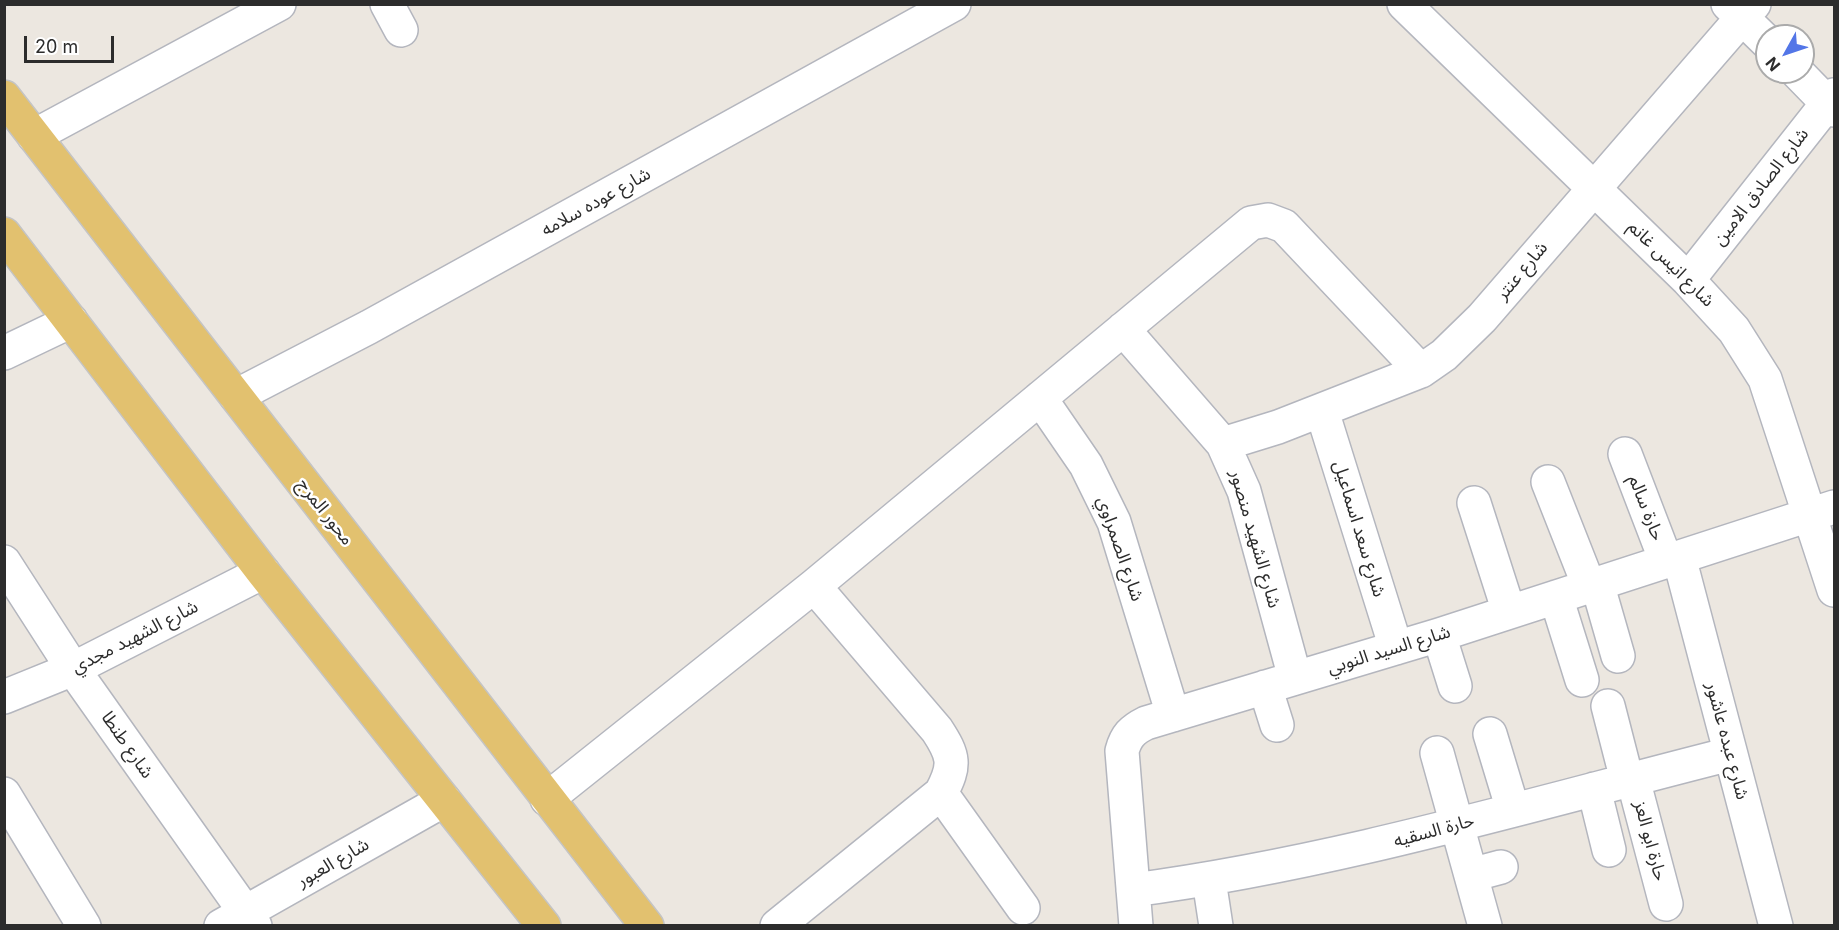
<!DOCTYPE html>
<html>
<head>
<meta charset="utf-8">
<style>
  body { margin:0 }
  #map { position:relative; width:1839px; height:930px; overflow:hidden; background:#ece7e0; font-family:Inter,sans-serif }
  canvas { display:block }
  .frame { position:absolute; inset:0; border:6px solid #2c2c2c; pointer-events:none }
  .north { position:absolute; left:1755px; top:24px; width:60px; height:60px; box-sizing:border-box; background:#fff; border:2px solid #ababab; border-radius:50%; rotate:230deg; font-size:16px; font-weight:700; line-height:24px; text-align:center; color:#2c2c2c }
  .north::after { content:''; display:block; margin:auto; width:21px; height:27px; background:#5376e7; clip-path:polygon(50% 0,100% 100%,50% 72%,0 100%) }
  .scale { position:absolute; left:24px; top:36px; width:90px; height:27px; box-sizing:border-box; border:3px solid #2c2c2c; border-top:0; padding-left:8px; font-size:18px; line-height:21px; white-space:nowrap; color:#2c2c2c; -webkit-text-stroke:4px #fff; paint-order:stroke }
</style>
</head>
<body>
<div id="map">
<canvas width="1839" height="930"></canvas>
<div class="frame"></div>
<div class="north">N</div>
<div class="scale">20 m</div>
</div>
<script>
const ctx = document.querySelector('canvas').getContext('2d');
ctx.lineJoin = 'round';
function trace(path, color, width, dash) {
  ctx.strokeStyle = color;
  ctx.lineWidth = width;
  ctx.lineCap = dash ? 'butt' : 'round';
  ctx.setLineDash(dash || []);
  ctx.stroke(path);
}
function label(font, color, halo, rows, align = 'center') {
  ctx.font = font + ' Inter,"Noto Sans Arabic",sans-serif';
  ctx.lineWidth = 5;
  ctx.setLineDash([]);
  ctx.textBaseline = 'middle';
  ctx.strokeStyle = halo;
  ctx.fillStyle = color;
  for (const [text, x, y, turn = 0] of rows) {
    ctx.save();
    ctx.translate(x, y);
    ctx.rotate((+turn || 0) * Math.PI / 180);
    ctx.textAlign = isNaN(turn) ? turn : align;
    if (halo) ctx.strokeText(text, 0, 0);
    ctx.fillText(text, 0, 0);
    ctx.restore();
  }
}
const minor = new Path2D(`
  M 387,4 L 401,30
  M 1404,4 L 1688,280 L 1734,330 L 1765,379 L 1834,590
  M 1728,4 L 1767,42
  M 1797,72 L 1834,110
  M 34,136 L 279,4
  M 1688,280 L 1834,95
  M 1123,329 L 1223,444 L 1244,491 L 1295,678
  M 4,353 L 71,321
  M 236,396 L 369,327 L 954,4
  M 1040,398 L 1086,465 L 1114,522 L 1173,715
  M 1322,411 L 1396,648
  M 1223,444 L 1278,427 L 1421,371 L 1444,355 L 1482,318 L 1754,4
  M 1625,454 L 1666,561
  M 1548,482 L 1589,586
  M 1474,503 L 1509,612
  M 1679,557 L 1776,926
  M 4,562 L 73,669 L 255,926
  M 1597,583 L 1618,656
  M 1556,597 L 1582,680
  M 1439,635 L 1455,686
  M 1265,687 L 1277,725
  M 4,697 L 73,669 L 263,572
  M 1608,706 L 1627,780
  M 1490,734 L 1513,810
  M 1437,753 L 1485,926
  M 1633,779 L 1666,904
  M 1594,789 L 1609,850
  M 941,793 L 1023,908
  M 4,794 L 84,926
  M 547,799 L 814,586 L 1251,223 L 1268,220 L 1284,226 L 1421,371
  M 1471,875 L 1501,867
  M 1209,880 L 1216,926
  M 1133,890 C 1336,863 1532,804 1730,754
  M 221,926 L 444,800
  M 777,926 L 941,793 C 956,765 954,756 937,730 L 814,586
  M 1136,926 L 1122,751 C 1126,736 1132,730 1146,723 L 1439,635 L 1834,507`);
const major = new Path2D(`
  M 4,97 L 647,926
  M 4,234 L 263,572 L 544,926`);
const streetNames = [
  ["شارع الصادق الامين",1761,187,-52],
  ["شارع عوده سلامه",596,202,-29],
  ["شارع انيس غانم",1671,264,45],
  ["شارع عنتر",1522,271,-50],
  ["حارة سالم",1646,508,69],
  ["محور المرج",325,512,52],
  ["شارع سعد اسماعيل",1359,529,73],
  ["شارع الشهيد منصور",1255,539,74],
  ["شارع الصمراوي",1120,549,71],
  ["شارع الشهيد مجدي",135,637,-27],
  ["شارع السيد النوبي",1389,650,-17],
  ["شارع عبده عاشور",1727,741,75],
  ["شارع طنطا",127,745,55],
  ["حارة السقيه",1434,831,-15],
  ["حارة ابو العز",1650,841,75],
  ["شارع العبور",333,863,-30]
];
trace(minor, '#b4b6be', 36);
trace(major, '#c4c4c4', 36);
trace(minor, '#fff', 33);
trace(major, '#e2c16f', 33);
label('18px', '#2c2c2c', '#fff', streetNames);
</script>
</body>
</html>
